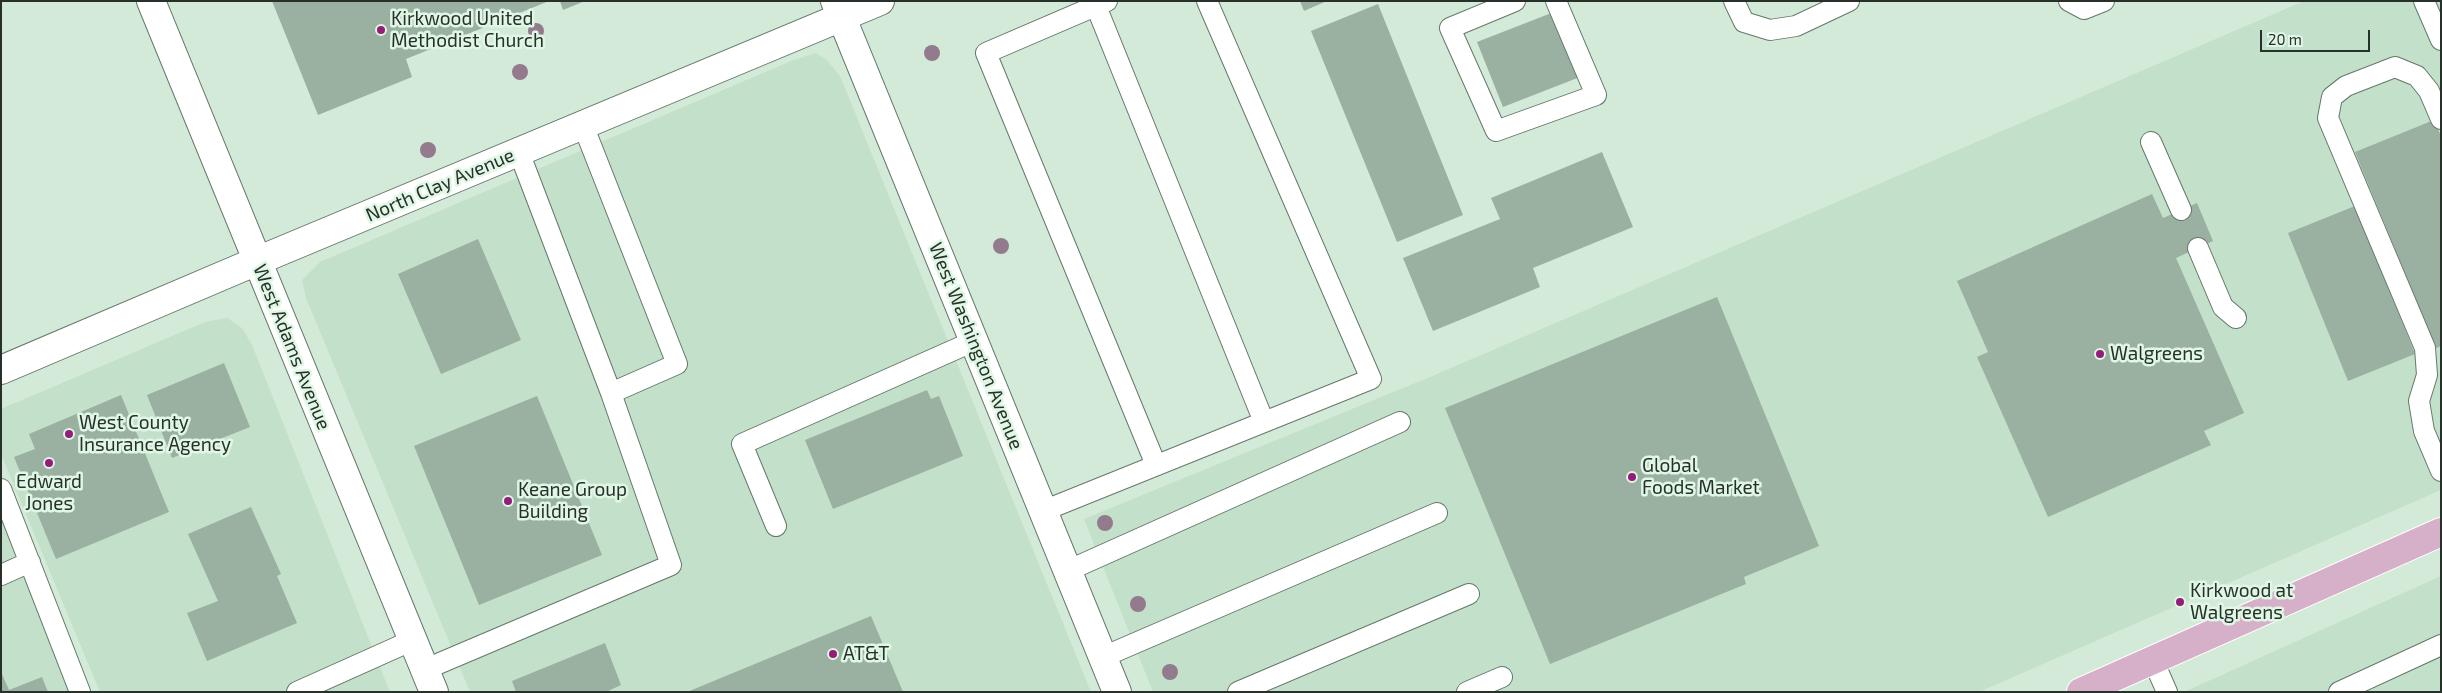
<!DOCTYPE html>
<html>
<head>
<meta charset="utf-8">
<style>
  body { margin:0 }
  #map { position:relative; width:2442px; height:693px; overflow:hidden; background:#d3ead9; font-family:"Exo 2",sans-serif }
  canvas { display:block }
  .frame { position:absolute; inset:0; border:2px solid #28302a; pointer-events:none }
  .scale { position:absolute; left:2260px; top:30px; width:110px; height:22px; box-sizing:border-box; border:2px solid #28302a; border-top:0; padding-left:6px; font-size:15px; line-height:18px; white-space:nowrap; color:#28302a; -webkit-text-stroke:4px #e0f7e6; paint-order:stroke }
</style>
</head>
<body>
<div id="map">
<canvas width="2442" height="693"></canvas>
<div class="frame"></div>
<div class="scale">20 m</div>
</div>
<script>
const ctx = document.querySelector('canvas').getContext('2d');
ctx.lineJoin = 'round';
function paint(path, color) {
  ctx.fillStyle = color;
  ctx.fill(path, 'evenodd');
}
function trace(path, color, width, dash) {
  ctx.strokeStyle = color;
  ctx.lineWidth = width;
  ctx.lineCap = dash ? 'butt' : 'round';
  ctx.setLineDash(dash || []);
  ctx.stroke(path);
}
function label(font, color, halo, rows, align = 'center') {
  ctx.font = font + ' "Exo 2",sans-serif';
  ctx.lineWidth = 5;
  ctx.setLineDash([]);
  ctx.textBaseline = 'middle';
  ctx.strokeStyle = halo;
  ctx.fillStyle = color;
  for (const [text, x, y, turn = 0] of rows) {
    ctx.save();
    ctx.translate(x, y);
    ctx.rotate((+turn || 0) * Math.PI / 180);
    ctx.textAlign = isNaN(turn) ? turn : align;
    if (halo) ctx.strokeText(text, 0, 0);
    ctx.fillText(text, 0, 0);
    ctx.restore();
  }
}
const built = new Path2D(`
  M 2304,1 L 2441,1 L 2441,490 L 1979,692 L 1153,692 L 1084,519 L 1430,377 Z
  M 816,53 L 826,59 L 840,76 L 1091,692 L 470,692 L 306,298 L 302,280 L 320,262 L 791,61 Z
  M 227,318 L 242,328 L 252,345 L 390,692 L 100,692 L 1,454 L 1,409 L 205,322 Z
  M 1,514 L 72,692 L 1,692 Z
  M 2441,576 L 2441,692 L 2184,692 Z`);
const building = new Path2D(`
  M 272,1 L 549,1 L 406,59 L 412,77 L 318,115 Z
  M 560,1 L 585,1 L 563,10 Z
  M 1300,1 L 1327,1 L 1304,11 Z
  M 1378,4 L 1463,215 L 1397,242 L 1311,31 Z
  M 1554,12 L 1580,77 L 1503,107 L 1477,42 Z
  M 2434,120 L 2441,136 L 2441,346 L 2436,348 L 2355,152 Z
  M 1602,152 L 1633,227 L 1533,268 L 1540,287 L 1433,331 L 1403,258 L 1500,219 L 1491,198 Z
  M 2152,194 L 2163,218 L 2197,203 L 2213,241 L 2176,258 L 2244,413 L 2204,431 L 2211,445 L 2048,517 L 1977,357 L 1988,352 L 1957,281 Z
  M 2355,206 L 2415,354 L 2348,381 L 2288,233 Z
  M 478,239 L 521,340 L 441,374 L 398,274 Z
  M 1717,297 L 1819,546 L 1744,577 L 1746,584 L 1550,664 L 1445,408 Z
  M 224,363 L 250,427 L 172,458 L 147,395 Z
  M 927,390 L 931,399 L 939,396 L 963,456 L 833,509 L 805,440 Z
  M 121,395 L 169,512 L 56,559 L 14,457 L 35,449 L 29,434 Z
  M 537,396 L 602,555 L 479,605 L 414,446 Z
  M 251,507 L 281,574 L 277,576 L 297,623 L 207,661 L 187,613 L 218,601 L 188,534 Z
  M 871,616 L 903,692 L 687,692 Z
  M 605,643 L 621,685 L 606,692 L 516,692 L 512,681 Z
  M 1,672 L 9,690 L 42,677 L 48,692 L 1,692 Z`);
const lane = new Path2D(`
  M 1107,1 L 986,53 L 1156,465
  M 1515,1 L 1450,28 L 1496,131 L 1596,95 L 1556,1
  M 1734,1 L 1744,22 L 1770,30 L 1796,26 L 1849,1
  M 2069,1 L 2084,9 L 2104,1
  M 2424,1 L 2441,40
  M 1096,6 L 1264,422
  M 2441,119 L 2429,91 L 2417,76 L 2395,67 L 2346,86 L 2332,97 L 2328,118 L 2425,348 L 2427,375 L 2419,401 L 2424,431 L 2441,471
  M 583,125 L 677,364 L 611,393
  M 2151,142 L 2181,210
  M 2198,248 L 2223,307 L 2236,318
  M 1,489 L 80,692
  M 1043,511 L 1371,379 L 1207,1
  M 776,526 L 742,444 L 974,341
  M 1067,571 L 1400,422
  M 1,575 L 30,562
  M 1103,657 L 1437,513
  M 2153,660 L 2167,692
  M 426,669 L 671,565 L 611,393 L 519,152
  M 297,692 L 413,640
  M 1238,692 L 1469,594
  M 1467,692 L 1502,677
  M 2339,692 L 2441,645`);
const street = new Path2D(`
  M 835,1 L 1117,692
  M 257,261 L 880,1`);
const secondary = new Path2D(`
  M 151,1 L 434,692
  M 1,370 L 257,261`);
const primary = new Path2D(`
  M 2081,692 L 2441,532`);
const trees = [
  [536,31],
  [932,53],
  [520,72],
  [428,150],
  [1001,246],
  [1105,523],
  [1138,604],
  [1170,672]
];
const markers = [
  [381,30,5,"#951d79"],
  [2100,354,5,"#951d79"],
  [69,434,5,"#951d79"],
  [49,463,5,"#951d79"],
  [1632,477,5,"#951d79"],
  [508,501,5,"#951d79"],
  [2180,602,5,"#951d79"],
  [833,654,5,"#951d79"]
];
const poiNames = [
  ["Kirkwood United",391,19],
  ["Methodist Church",391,41],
  ["Walgreens",2110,354],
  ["West County",79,423],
  ["Insurance Agency",79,445],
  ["Global",1642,466],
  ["Foods Market",1642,488],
  ["Edward",49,482,"center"],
  ["Jones",49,504,"center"],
  ["Keane Group",518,490],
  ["Building",518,512],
  ["Kirkwood at",2190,591],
  ["Walgreens",2190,613],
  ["AT&T",843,654]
];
const streetNames = [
  ["North Clay Avenue",440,185,-23],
  ["West Washington Avenue",976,346,68],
  ["West Adams Avenue",292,347,68]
];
paint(built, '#c3e0ca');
paint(building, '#9ab0a0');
trace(lane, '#647869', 22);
trace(street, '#647869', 30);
trace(secondary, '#647869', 30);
trace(primary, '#fff', 30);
trace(lane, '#fff', 20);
trace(street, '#fff', 28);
trace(secondary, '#fff', 28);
trace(primary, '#d6afc8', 28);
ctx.fillStyle = '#937b8d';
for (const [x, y] of trees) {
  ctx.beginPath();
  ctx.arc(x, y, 8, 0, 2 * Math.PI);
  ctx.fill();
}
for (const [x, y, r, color] of markers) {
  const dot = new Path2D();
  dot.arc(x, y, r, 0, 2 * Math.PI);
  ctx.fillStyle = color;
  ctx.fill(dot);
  trace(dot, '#e0f7e6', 2);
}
label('19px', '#28302a', '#e0f7e6', poiNames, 'left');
label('19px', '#28302a', '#e0f7e6', streetNames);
</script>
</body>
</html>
